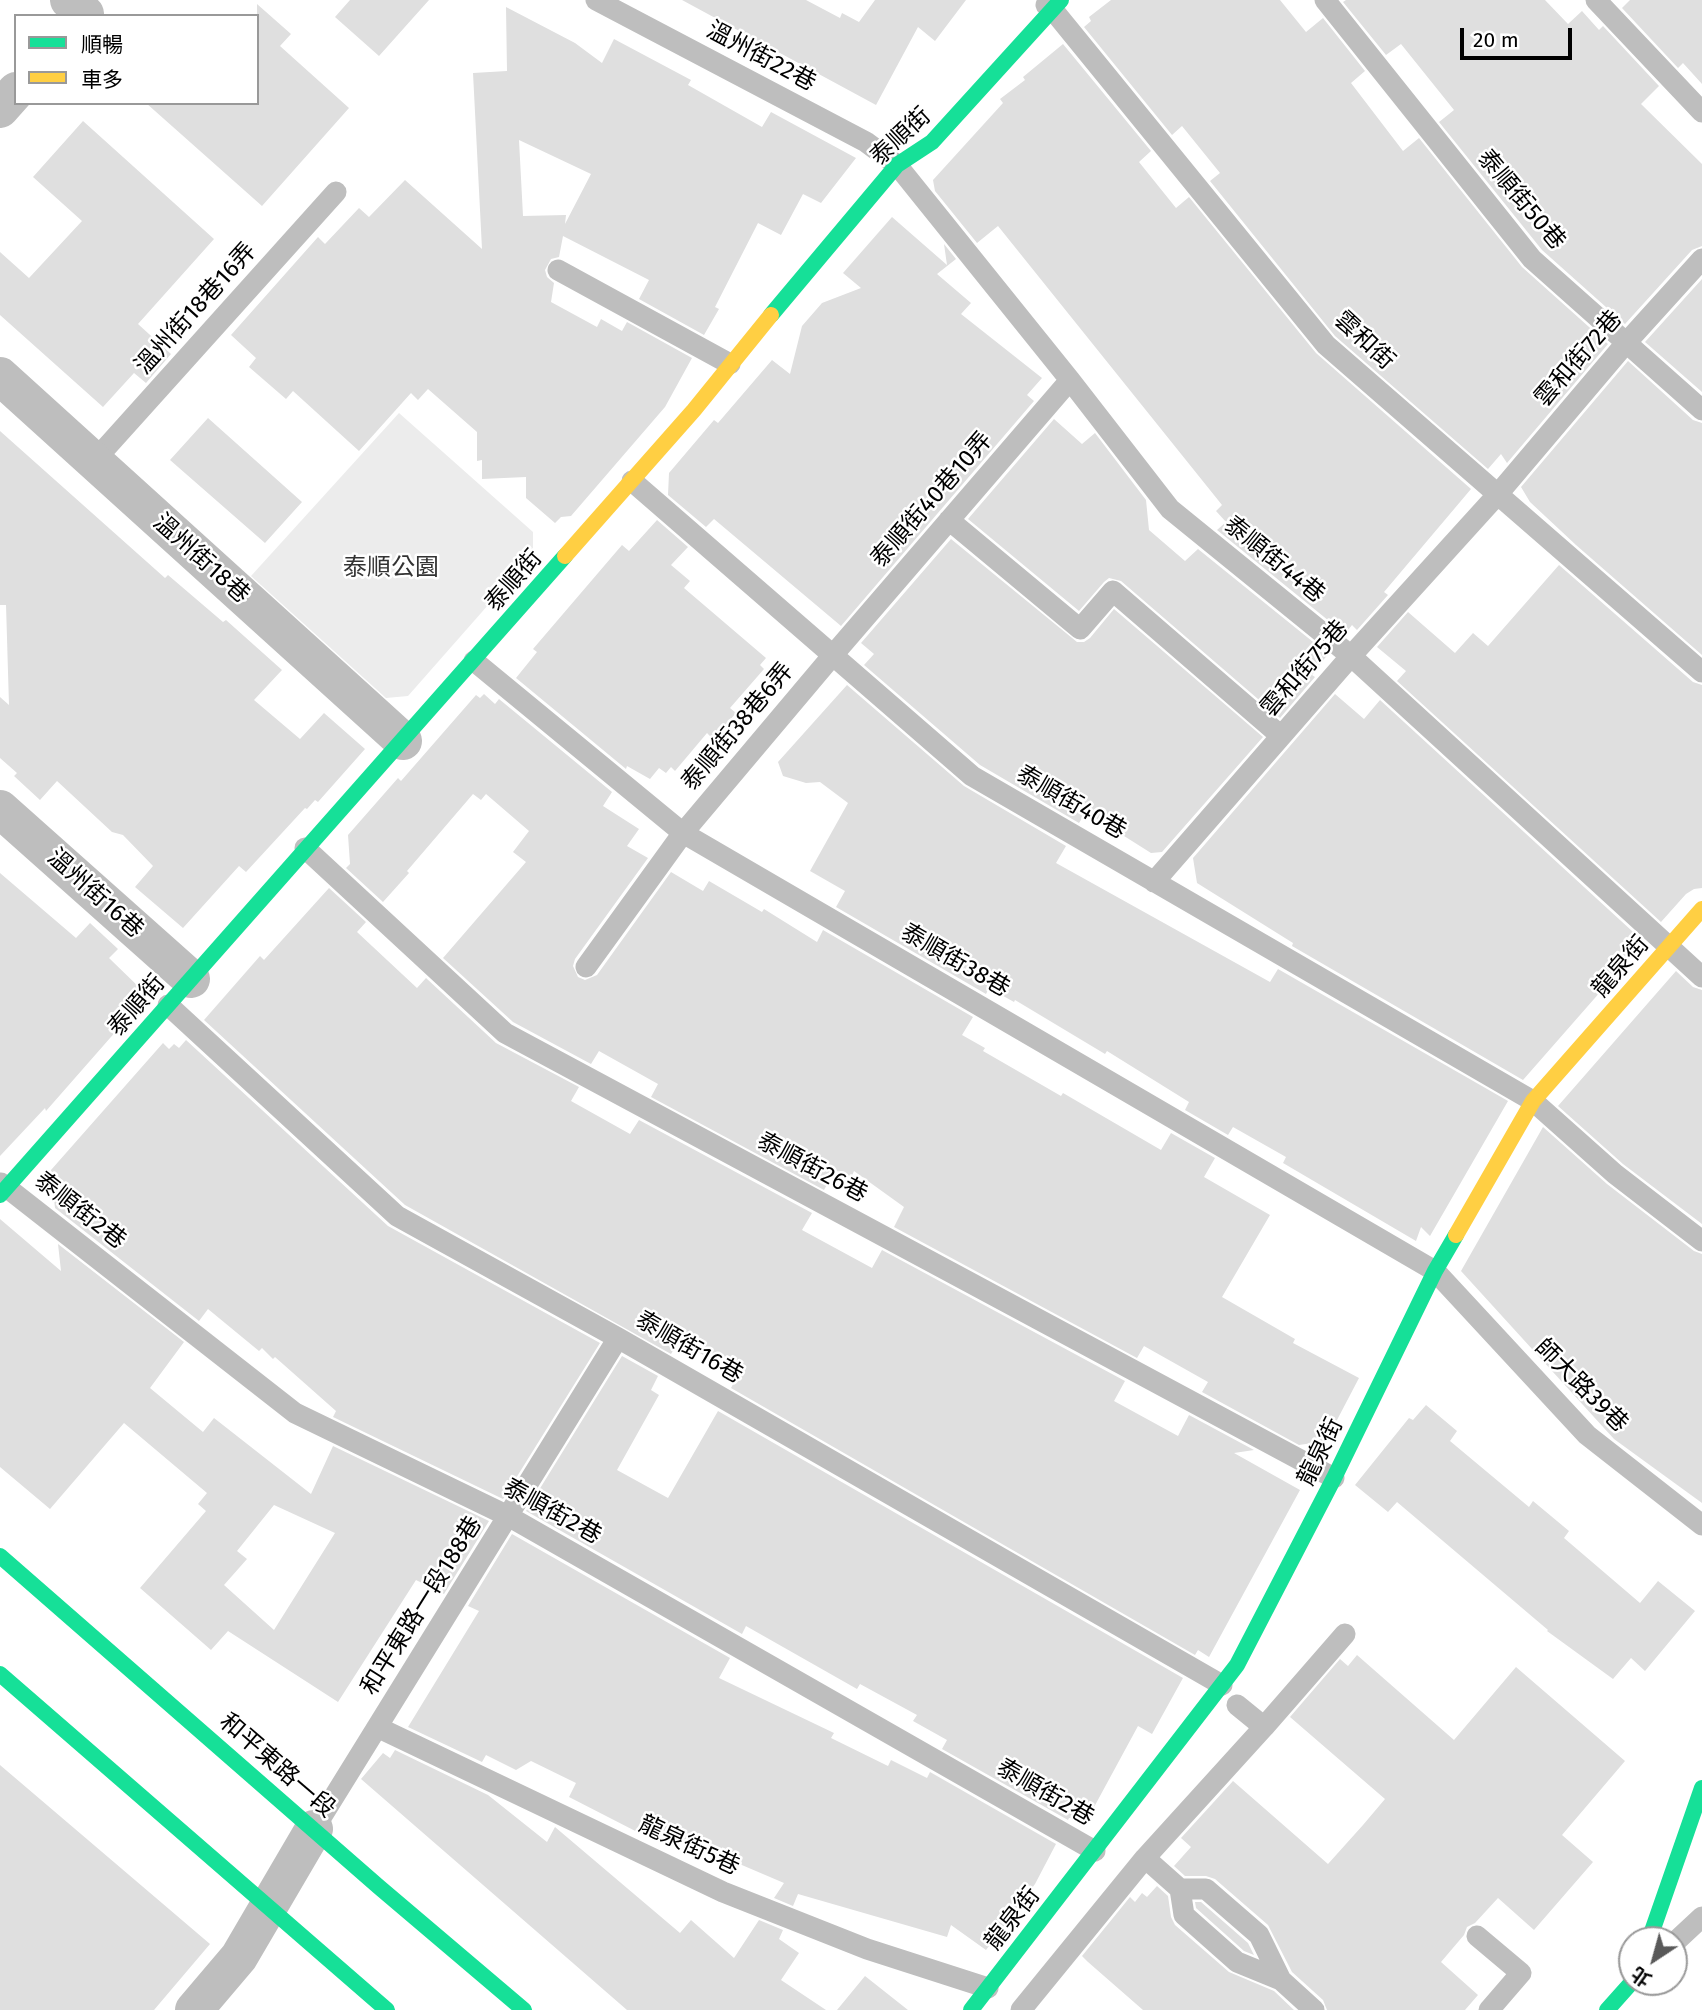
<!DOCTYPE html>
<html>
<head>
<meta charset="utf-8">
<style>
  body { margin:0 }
  #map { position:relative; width:1702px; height:2010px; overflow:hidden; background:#fff; font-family:"Fira Sans","Noto Sans TC",sans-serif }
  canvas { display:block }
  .legend { position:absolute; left:14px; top:14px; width:245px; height:91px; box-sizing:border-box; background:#fff; border:2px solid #999; margin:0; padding:9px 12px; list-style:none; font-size:21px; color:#000 }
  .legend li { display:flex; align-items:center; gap:14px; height:35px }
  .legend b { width:35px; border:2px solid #999 }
  .north { position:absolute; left:1618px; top:1926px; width:70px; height:70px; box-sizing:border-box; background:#fff; border:2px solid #999; border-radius:50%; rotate:216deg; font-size:19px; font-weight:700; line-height:28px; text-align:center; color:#000 }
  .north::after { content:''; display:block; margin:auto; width:24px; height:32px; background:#595959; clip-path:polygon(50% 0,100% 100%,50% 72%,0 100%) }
  .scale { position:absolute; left:1460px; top:28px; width:112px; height:32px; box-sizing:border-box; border:4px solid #000; border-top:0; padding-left:9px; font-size:21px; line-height:24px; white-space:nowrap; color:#000; -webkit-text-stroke:5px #fff; paint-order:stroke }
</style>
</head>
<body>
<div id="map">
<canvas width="1702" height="2010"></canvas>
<ul class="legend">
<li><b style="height:9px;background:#16e098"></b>順暢</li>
<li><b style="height:9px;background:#ffcf43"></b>車多</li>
</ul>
<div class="north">北</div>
<div class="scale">20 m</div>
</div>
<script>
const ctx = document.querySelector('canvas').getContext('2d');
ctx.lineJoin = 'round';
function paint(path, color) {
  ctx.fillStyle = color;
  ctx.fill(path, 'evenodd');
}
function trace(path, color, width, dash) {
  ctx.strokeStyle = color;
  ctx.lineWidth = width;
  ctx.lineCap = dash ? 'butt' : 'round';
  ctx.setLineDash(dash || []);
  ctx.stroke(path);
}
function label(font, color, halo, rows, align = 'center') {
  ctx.font = font + ' "Fira Sans","Noto Sans TC",sans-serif';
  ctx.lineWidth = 5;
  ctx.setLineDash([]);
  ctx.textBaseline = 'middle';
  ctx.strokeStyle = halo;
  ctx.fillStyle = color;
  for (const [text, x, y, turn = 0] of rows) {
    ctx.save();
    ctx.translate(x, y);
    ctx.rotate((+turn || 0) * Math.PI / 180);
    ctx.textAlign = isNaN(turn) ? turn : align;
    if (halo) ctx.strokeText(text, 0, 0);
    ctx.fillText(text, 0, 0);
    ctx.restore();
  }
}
const green = new Path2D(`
  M 399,413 L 533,532 L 533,554 L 408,696 L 386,698 L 251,576 Z`);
const building = new Path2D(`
  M 350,0 L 429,0 L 379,56 L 335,17 Z
  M 682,0 L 806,0 L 840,18 L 842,13 L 859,22 L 875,0 L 966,0 L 935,41 L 918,27 L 876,105 Z
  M 1111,0 L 1280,0 L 1306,32 L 1323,18 L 1365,71 L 1351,83 L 1403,151 L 1419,138 L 1522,267 L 1608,344 L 1507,463 L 1501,454 L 1488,469 L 1335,336 L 1210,181 L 1220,173 L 1182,126 L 1172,135 L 1084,27 L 1091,21 L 1089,17 Z
  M 1346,0 L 1545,0 L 1568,24 L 1582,11 L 1599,30 L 1603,26 L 1659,86 L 1641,104 L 1702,164 L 1702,246 L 1692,250 L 1625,324 L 1542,250 L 1439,122 L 1454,110 L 1401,44 L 1386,55 L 1343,2 Z
  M 1630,0 L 1702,0 L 1702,84 L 1683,63 L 1678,68 L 1622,8 Z
  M 257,4 L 291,34 L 280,46 L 349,108 L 262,206 L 146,103 L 257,103 Z
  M 506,7 L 575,43 L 602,63 L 614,39 L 691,80 L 688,85 L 762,127 L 771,112 L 856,158 L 821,203 L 803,194 L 781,235 L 758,223 L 715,307 L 719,309 L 704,335 L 639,299 L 649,280 L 563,236 L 559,257 L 551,259 L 545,270 L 547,277 L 554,283 L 551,302 L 597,327 L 601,319 L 622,331 L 627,322 L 692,358 L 665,407 L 571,516 L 561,517 L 555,523 L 526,498 L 526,477 L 482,479 L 482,460 L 477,461 L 477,432 L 428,389 L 418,400 L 411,393 L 359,451 L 293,391 L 286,399 L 249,367 L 256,358 L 231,335 L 318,237 L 325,244 L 359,208 L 369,217 L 405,180 L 482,249 L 473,73 L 507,71 ZM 519,140 L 591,174 L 565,224 L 566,215 L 523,216 Z
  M 1063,44 L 1151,151 L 1139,162 L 1176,208 L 1189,197 L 1316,353 L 1471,489 L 1384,592 L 1388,595 L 1357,630 L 1352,625 L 1345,634 L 1217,530 L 1226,522 L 1216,511 L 1222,505 L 998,226 L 977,243 L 935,191 L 933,180 L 1003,103 L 1000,99 L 1025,80 L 1023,77 Z
  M 83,121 L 214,239 L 138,324 L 171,354 L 146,383 L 134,373 L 103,407 L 0,315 L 0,252 L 29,278 L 82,221 L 33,177 Z
  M 892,217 L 947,265 L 944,244 L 956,259 L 937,274 L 971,303 L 961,314 L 1042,378 L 1027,395 L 1034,401 L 841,626 L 714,519 L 706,527 L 668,495 L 669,473 L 714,420 L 718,423 L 772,360 L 790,374 L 802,326 L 822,303 L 861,288 L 843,273 Z
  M 1702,279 L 1702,392 L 1645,342 Z
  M 1628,361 L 1693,420 L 1702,423 L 1702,655 L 1576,545 L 1530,502 L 1521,487 Z
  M 208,418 L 302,502 L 265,543 L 170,460 Z
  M 1054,419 L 1082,444 L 1095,433 L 1146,500 L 1149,530 L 1185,561 L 1198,549 L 1328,654 L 1312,675 L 1315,677 L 1280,718 L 1121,581 L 1109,578 L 1104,582 L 1079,611 L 968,519 Z
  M 0,431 L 165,578 L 168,575 L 223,622 L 226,620 L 282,670 L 254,700 L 300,739 L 324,713 L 365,749 L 318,802 L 315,800 L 307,809 L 305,808 L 246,872 L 239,866 L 183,928 L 135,887 L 153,866 L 123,835 L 112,832 L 57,781 L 40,800 L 14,776 L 17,773 L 0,758 L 0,697 L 9,705 L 6,605 L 0,605 Z
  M 657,520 L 688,547 L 671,565 L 690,581 L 684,588 L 766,658 L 760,665 L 764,669 L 730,708 L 736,713 L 713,739 L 707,733 L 675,771 L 671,767 L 666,773 L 659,768 L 650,779 L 627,766 L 626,769 L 516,678 L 537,652 L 533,649 L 622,545 L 629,551 Z
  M 951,539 L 1077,642 L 1084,642 L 1090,638 L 1114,609 L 1263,737 L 1162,852 L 1151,853 L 1086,812 L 1079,823 L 980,765 L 864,665 L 874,654 L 861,643 Z
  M 1559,565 L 1693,682 L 1702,685 L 1702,888 L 1694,889 L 1686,894 L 1661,922 L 1397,681 L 1406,671 L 1377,647 L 1408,612 L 1455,653 L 1473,633 L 1488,646 Z
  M 847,685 L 964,786 L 1066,846 L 1056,863 L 1270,982 L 1278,969 L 1508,1101 L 1430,1236 L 1421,1227 L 1416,1241 L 1283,1163 L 1286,1157 L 1233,1127 L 1228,1135 L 1185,1110 L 1189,1102 L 1107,1051 L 1105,1054 L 1015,1000 L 1014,1002 L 989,988 L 986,994 L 836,907 L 845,891 L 810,871 L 848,803 L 820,782 L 806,783 L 783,776 L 778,762 Z
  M 484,694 L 495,704 L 499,699 L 612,792 L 603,806 L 639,829 L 627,846 L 648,858 L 575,959 L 573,966 L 578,977 L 585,980 L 597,975 L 671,872 L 703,891 L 709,881 L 762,912 L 764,909 L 817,942 L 823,930 L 973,1017 L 962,1035 L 985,1048 L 983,1051 L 1061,1096 L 1063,1093 L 1161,1150 L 1171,1133 L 1215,1158 L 1204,1177 L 1270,1215 L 1222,1297 L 1295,1339 L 1293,1343 L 1359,1378 L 1326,1441 L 1299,1445 L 1202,1392 L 1208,1382 L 1144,1346 L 1137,1358 L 894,1227 L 904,1207 L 854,1171 L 851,1178 L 835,1170 L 824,1190 L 651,1097 L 658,1084 L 599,1051 L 591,1064 L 513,1022 L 443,958 L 526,862 L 513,852 L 529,831 L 486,794 L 481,800 L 473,794 L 407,871 L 409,873 L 383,902 L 346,868 L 350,864 L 348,835 L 398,778 L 401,781 L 476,695 L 480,698 Z
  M 1335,694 L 1364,719 L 1380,700 L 1644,942 L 1523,1080 L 1292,946 L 1293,943 L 1197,883 L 1193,858 Z
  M 0,873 L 76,938 L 90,923 L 118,949 L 109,958 L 143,991 L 127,1009 L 132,1013 L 46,1111 L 45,1108 L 0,1156 Z
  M 329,888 L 366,922 L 357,932 L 417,988 L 426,978 L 496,1043 L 579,1087 L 571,1101 L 630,1134 L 639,1120 L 812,1213 L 802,1230 L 872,1268 L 882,1250 L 1125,1381 L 1114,1401 L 1178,1436 L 1189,1415 L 1254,1450 L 1234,1453 L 1300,1490 L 1209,1657 L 1198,1650 L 1195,1655 L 731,1388 L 738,1375 L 679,1341 L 671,1354 L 405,1205 L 204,1020 L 260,956 L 264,960 Z
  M 1676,971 L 1693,987 L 1702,990 L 1702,1224 L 1623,1164 L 1558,1106 Z
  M 186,1040 L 388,1226 L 600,1343 L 503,1499 L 333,1417 L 336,1411 L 275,1357 L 273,1359 L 262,1348 L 259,1351 L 208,1309 L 199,1321 L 55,1208 L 51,1170 L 163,1043 L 169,1049 L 174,1044 L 179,1048 Z
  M 1543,1127 L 1607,1184 L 1694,1251 L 1702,1254 L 1702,1503 L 1614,1439 L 1461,1271 Z
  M 0,1219 L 61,1271 L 58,1244 L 184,1342 L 150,1388 L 203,1432 L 214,1418 L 311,1494 L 333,1446 L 489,1521 L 444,1594 L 416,1580 L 338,1702 L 228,1631 L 211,1650 L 140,1588 L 206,1511 L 198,1504 L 207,1493 L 124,1423 L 50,1509 L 0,1467 ZM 274,1505 L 335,1533 L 274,1630 L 224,1585 L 247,1559 L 237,1551 Z
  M 622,1356 L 658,1376 L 651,1390 L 659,1395 L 617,1470 L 668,1498 L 718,1411 L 1183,1678 L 1152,1734 L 1138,1726 L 1087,1820 L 1069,1818 L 1068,1820 L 942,1749 L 947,1740 L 913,1721 L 917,1715 L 860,1684 L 857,1689 L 746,1626 L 742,1634 L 526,1511 Z
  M 1426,1405 L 1457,1431 L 1450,1441 L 1529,1507 L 1533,1501 L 1569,1531 L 1564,1538 L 1640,1603 L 1658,1581 L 1695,1611 L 1645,1671 L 1631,1658 L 1613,1679 L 1547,1631 L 1548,1630 L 1397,1502 L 1388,1512 L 1355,1485 L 1409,1418 L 1413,1420 Z
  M 512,1534 L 730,1658 L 719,1678 L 834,1733 L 831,1738 L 888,1766 L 891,1760 L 927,1778 L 930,1772 L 1056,1844 L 1035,1884 L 986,1950 L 951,1925 L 947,1937 L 798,1894 L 793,1906 L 774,1898 L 784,1883 L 709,1851 L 708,1854 L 650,1830 L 647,1837 L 569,1797 L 576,1783 L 531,1761 L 516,1770 L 486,1755 L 482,1762 L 408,1727 L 479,1611 L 468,1606 Z
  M 1357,1655 L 1454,1740 L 1516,1667 L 1625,1761 L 1562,1835 L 1593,1862 L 1534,1930 L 1498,1898 L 1475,1923 L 1467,1927 L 1464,1935 L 1441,1962 L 1478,1995 L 1465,2010 L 1327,2010 L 1323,2000 L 1292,1972 L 1268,1925 L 1215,1879 L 1206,1876 L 1185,1876 L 1174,1866 L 1191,1847 L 1181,1838 L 1233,1781 L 1328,1864 L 1363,1825 L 1385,1799 L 1290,1717 L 1340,1659 L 1348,1666 Z
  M 395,1750 L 488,1795 L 547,1842 L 555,1827 L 680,1933 L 691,1920 L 734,1958 L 759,1920 L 783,1930 L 779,1939 L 799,1953 L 781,1980 L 826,2010 L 627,2010 L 361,1779 L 383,1753 L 390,1758 Z
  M 0,1765 L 210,1944 L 154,2010 L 0,2010 Z
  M 1157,1886 L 1168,1896 L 1171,1917 L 1175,1925 L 1229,1972 L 1274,1991 L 1294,2010 L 1143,2010 L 1088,1962 L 1082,1956 L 1130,1897 L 1135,1902 L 1142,1893 L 1147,1897 Z
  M 1195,1902 L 1201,1902 L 1248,1943 L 1254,1955 L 1244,1951 L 1196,1908 Z
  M 865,1976 L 908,2010 L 837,2010 Z`);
const lane = new Path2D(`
  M 596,0 L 866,142 L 897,165 L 1070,380 L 1170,509 L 1351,656 L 1702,977
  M 1325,0 L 1532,259 L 1702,410
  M 1596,0 L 1702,112
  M 1046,5 L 1053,10 L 1326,345 L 1702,672
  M 558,270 L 730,364
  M 94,461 L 336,192
  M 632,481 L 972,776 L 1533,1101 L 1615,1174 L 1702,1241
  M 949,520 L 1080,629 L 1113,591 L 1281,736
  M 474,661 L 683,833 L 1435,1271 L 1587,1435 L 1702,1525
  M 305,848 L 505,1033 L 1334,1478
  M 1154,882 L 1351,656 L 1498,494 L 1626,343 L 1702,259
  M 586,967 L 683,833 L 833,655 L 1070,380
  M 168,1005 L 397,1216 L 618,1338 L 1222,1685
  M 1,1183 L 295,1413 L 508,1516 L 1095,1851
  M 1237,1705 L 1264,1727 L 1145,1858 L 1180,1889 L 1184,1915 L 1237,1962 L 1281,1980 L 1314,2010
  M 377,1727 L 723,1892 L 867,1949 L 988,1988
  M 1264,1727 L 1345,1634
  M 314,1829 L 618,1338
  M 1180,1889 L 1206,1889 L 1259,1935 L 1281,1980
  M 1477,1936 L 1521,1973 L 1489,2010
  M 1674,1943 L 1702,1917
  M 1021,2010 L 1145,1858`);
const street = new Path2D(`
  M 69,0 L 85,14
  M 0,109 L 16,91
  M 0,376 L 403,741
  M 0,809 L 191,979
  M 194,2010 L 239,1957 L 314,1829`);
const fast = new Path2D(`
  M 771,315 L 897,165 L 932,142 L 1061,0
  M 0,1195 L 565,556
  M 0,1556 L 379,1887 L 524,2010
  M 0,1674 L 387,2010
  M 1649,1940 L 1702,1788
  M 971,2010 L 1237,1665 L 1334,1478 L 1435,1271 L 1456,1235
  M 1607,2010 L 1632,1982`);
const slow = new Path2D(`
  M 565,556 L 694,410 L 771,315
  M 1456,1235 L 1533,1101 L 1702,909`);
const streetNames = [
  ["溫州街22巷",761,57,28],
  ["泰順街",901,137,-43],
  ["泰順街50巷",1521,200,50],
  ["溫州街18巷16弄",196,309,-48],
  ["雲和街",1364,341,43],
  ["雲和街72巷",1579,359,-49],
  ["泰順街40巷10弄",932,500,-49],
  ["溫州街18巷",201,559,42],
  ["泰順街44巷",1274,560,39],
  ["泰順街",514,581,-49],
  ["雲和街75巷",1305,669,-49],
  ["泰順街38巷6弄",738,727,-50],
  ["泰順街40巷",1071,803,30],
  ["溫州街16巷",95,894,42],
  ["泰順街38巷",955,961,30],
  ["龍泉街",1621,967,-49],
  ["泰順街",137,1006,-49],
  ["泰順街26巷",812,1168,28],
  ["泰順街2巷",80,1211,38],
  ["泰順街16巷",689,1348,30],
  ["師大路39巷",1581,1386,45],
  ["龍泉街",1321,1452,-64],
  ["泰順街2巷",552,1512,29],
  ["和平東路一段188巷",422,1606,-58],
  ["和平東路一段",277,1766,41],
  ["泰順街2巷",1045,1793,30],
  ["龍泉街5巷",689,1846,25],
  ["龍泉街",1013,1919,-52]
];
const parkNames = [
  ["泰順公園",391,568]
];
paint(green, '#ececec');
paint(building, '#dfdfdf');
trace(lane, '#bebebe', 21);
trace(street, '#bebebe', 38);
trace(fast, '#16e098', 16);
trace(slow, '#ffcf43', 16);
label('24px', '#000', '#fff', streetNames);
label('24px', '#333', '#fff', parkNames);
</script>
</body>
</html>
